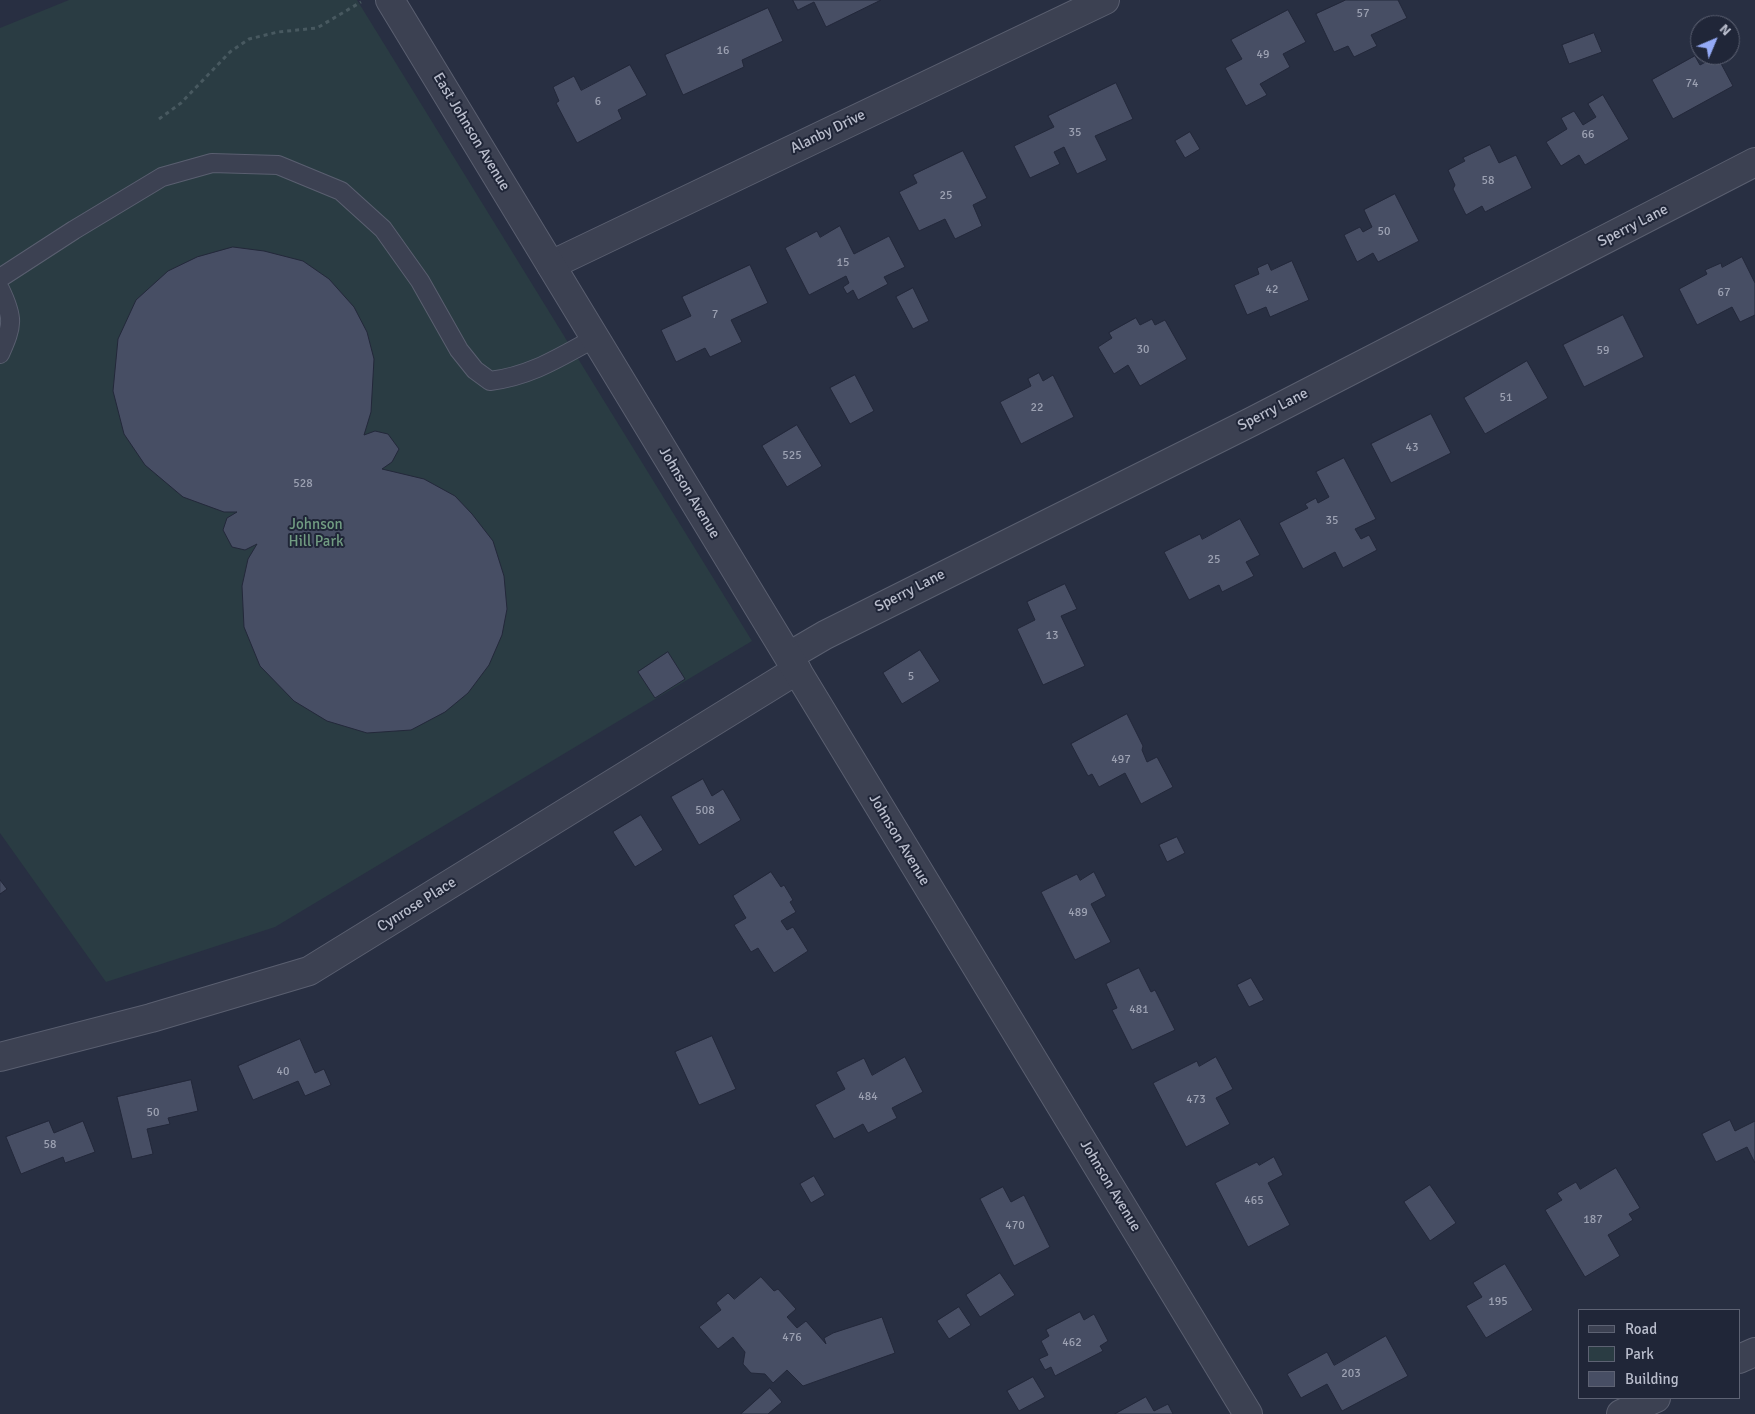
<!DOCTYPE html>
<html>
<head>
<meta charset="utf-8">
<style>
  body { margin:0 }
  #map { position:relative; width:1755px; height:1414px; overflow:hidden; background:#282f42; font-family:Signika,sans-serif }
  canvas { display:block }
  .legend { position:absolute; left:1578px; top:1309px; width:162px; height:90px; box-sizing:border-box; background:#202638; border:1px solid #5d6273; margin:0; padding:6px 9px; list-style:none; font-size:15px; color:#b9bdcc }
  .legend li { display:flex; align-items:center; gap:10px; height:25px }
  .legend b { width:25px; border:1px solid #5d6273 }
  .north { position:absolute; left:1690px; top:15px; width:50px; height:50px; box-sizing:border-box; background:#202638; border:1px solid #5d6273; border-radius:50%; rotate:45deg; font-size:14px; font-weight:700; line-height:20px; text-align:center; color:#b9bdcc }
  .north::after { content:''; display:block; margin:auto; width:18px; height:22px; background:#94aaf6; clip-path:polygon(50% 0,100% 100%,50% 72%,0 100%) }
</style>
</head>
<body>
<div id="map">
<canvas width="1755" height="1414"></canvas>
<ul class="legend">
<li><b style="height:6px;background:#3c4152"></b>Road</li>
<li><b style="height:14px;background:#2a3c43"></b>Park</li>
<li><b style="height:14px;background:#474e64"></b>Building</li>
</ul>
<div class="north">N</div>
</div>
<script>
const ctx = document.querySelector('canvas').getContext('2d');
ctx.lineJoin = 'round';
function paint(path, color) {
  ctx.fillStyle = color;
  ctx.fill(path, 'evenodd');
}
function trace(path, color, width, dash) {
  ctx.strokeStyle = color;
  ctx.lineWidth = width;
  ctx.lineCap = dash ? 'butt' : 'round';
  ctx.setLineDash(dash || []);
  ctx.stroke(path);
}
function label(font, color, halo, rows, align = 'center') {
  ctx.font = font + ' Signika,sans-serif';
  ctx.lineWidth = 4;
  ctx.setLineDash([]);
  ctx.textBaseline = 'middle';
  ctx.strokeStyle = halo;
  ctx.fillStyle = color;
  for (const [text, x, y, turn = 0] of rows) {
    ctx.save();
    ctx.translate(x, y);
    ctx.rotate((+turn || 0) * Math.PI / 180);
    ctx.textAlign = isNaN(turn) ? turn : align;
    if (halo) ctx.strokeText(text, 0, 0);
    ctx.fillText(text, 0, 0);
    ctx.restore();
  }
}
const green = new Path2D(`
  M 69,0 L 357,0 L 752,641 L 275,927 L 106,982 L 0,833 L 0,28 Z`);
const building = new Path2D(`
  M 793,0 L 881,0 L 826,27 L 814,2 L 798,10 Z
  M 1346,0 L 1398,0 L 1407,18 L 1371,35 L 1377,46 L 1354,57 L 1348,46 L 1334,52 L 1316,14 Z
  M 768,8 L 783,41 L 742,60 L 744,67 L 683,95 L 665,55 Z
  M 1288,10 L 1306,42 L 1283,54 L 1290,67 L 1260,84 L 1267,95 L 1246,106 L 1225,68 L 1242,59 L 1231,40 Z
  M 1594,33 L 1602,52 L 1569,64 L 1562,45 Z
  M 1695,56 L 1700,65 L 1717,56 L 1733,86 L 1673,119 L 1652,80 Z
  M 630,65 L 647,95 L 618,110 L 622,119 L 577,143 L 556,103 L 559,101 L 553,87 L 574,76 L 581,90 Z
  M 1116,83 L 1133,119 L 1095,136 L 1107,160 L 1077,174 L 1064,147 L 1054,152 L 1060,164 L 1030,178 L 1014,146 L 1054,127 L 1048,116 Z
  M 1603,95 L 1629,139 L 1585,165 L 1579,155 L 1561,166 L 1546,142 L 1567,129 L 1561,118 L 1574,111 L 1583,125 L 1596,117 L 1588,104 Z
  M 1190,132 L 1200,149 L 1185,158 L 1175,141 Z
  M 1490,145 L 1499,163 L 1516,155 L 1532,188 L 1485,212 L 1482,206 L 1466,215 L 1453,189 L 1455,185 L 1448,170 L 1465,161 L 1463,158 Z
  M 963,151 L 987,198 L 973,205 L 982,226 L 955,239 L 945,219 L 919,231 L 899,192 L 917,183 L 913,175 Z
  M 1395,194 L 1419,241 L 1378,262 L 1373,253 L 1357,262 L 1344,235 L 1360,227 L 1363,232 L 1372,227 L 1364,210 Z
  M 840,226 L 854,254 L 889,236 L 905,267 L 884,277 L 888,284 L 858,300 L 853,290 L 847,294 L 843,287 L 849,283 L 846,276 L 809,295 L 785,248 L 817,231 L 820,237 Z
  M 233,247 L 264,251 L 303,261 L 329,279 L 354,307 L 367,332 L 374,359 L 371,412 L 364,435 L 375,431 L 388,434 L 399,449 L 392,462 L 382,469 L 424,479 L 455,496 L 472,514 L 493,541 L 504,576 L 507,609 L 502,635 L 489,665 L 468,693 L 445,712 L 411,730 L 367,733 L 327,721 L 294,701 L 260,666 L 244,627 L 242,586 L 248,559 L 257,544 L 245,550 L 232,547 L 223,530 L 227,518 L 237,512 L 224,512 L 183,497 L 145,465 L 124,434 L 113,391 L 118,339 L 136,300 L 168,271 L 197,257 Z
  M 1742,257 L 1755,283 L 1755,315 L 1740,322 L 1732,307 L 1697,325 L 1679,289 L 1707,274 L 1705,270 L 1721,263 L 1722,267 Z
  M 1292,261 L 1309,300 L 1270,317 L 1266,307 L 1247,315 L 1234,285 L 1259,274 L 1257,268 L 1268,263 L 1271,270 Z
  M 750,265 L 768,303 L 731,320 L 742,342 L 710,357 L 705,348 L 676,362 L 661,330 L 691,316 L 682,297 Z
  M 913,288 L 929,321 L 913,329 L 896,297 Z
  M 1623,315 L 1644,357 L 1584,387 L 1563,345 Z
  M 1136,318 L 1140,325 L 1152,319 L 1155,325 L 1165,320 L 1187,359 L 1140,386 L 1128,365 L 1114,374 L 1098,347 L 1112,338 L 1109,333 Z
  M 1527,361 L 1548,398 L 1485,434 L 1464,398 Z
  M 1039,373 L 1043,381 L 1053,375 L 1074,417 L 1021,444 L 1000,402 L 1031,386 L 1028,379 Z
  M 855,375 L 874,411 L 850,424 L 830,388 Z
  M 1431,414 L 1451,453 L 1391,483 L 1371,444 Z
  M 797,425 L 822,466 L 787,487 L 762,446 Z
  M 1344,458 L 1376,519 L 1355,529 L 1361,539 L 1369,535 L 1377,550 L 1343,568 L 1335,552 L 1303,569 L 1279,523 L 1308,508 L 1305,504 L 1316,498 L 1318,503 L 1329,497 L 1316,472 Z
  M 1240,519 L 1260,555 L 1246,562 L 1254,576 L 1222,592 L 1219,585 L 1189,600 L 1164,552 L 1200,534 L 1202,539 Z
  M 1065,584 L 1077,609 L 1061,616 L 1085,666 L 1043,685 L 1017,629 L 1035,620 L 1027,602 Z
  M 920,650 L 940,681 L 902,704 L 883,673 Z
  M 668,652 L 685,679 L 655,698 L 638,672 Z
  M 1127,714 L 1143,746 L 1142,750 L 1147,762 L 1157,757 L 1173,787 L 1141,804 L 1125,773 L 1099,787 L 1092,774 L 1088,776 L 1071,744 Z
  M 703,779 L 712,796 L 723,789 L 741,820 L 699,845 L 671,797 Z
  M 641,815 L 663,850 L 635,867 L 613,832 Z
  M 1177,837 L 1185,853 L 1167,862 L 1159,845 Z
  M 771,872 L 781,887 L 784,885 L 793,900 L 790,902 L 796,912 L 781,921 L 787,930 L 793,927 L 808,951 L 774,973 L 758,948 L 751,952 L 734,925 L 746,918 L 733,896 Z
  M 1094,872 L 1106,896 L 1091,904 L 1111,942 L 1075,960 L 1041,892 L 1077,874 L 1080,880 Z
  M 0,880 L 7,889 L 0,894 Z
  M 1139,968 L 1151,992 L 1155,990 L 1175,1030 L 1132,1050 L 1112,1010 L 1117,1008 L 1106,984 Z
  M 1251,978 L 1264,1000 L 1249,1007 L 1237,985 Z
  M 712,1036 L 736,1089 L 699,1105 L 675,1052 Z
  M 300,1039 L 315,1073 L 324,1069 L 331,1085 L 305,1096 L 298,1081 L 253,1100 L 238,1066 Z
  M 905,1057 L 923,1092 L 892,1108 L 897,1118 L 868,1133 L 863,1124 L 834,1139 L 815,1105 L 845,1089 L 836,1072 L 864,1058 L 872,1075 Z
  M 1216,1057 L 1233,1089 L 1216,1098 L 1230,1124 L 1186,1147 L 1153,1083 L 1197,1061 L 1199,1066 Z
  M 191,1080 L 198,1111 L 168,1118 L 170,1124 L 147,1129 L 153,1154 L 132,1159 L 117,1097 Z
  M 1730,1120 L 1735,1131 L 1755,1121 L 1755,1163 L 1747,1147 L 1716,1162 L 1702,1134 Z
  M 49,1121 L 54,1133 L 83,1121 L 95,1152 L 65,1163 L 63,1157 L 21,1174 L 6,1137 Z
  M 1274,1157 L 1283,1175 L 1268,1183 L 1290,1225 L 1248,1247 L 1215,1183 L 1257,1162 L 1259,1165 Z
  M 1616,1168 L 1640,1208 L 1629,1214 L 1633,1220 L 1608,1235 L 1620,1256 L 1585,1277 L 1545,1210 L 1562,1200 L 1557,1193 L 1576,1182 L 1580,1189 Z
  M 814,1176 L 825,1195 L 811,1203 L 800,1184 Z
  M 1430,1185 L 1456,1223 L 1430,1241 L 1404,1202 Z
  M 1003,1187 L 1011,1202 L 1024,1195 L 1050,1247 L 1014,1266 L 980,1199 Z
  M 1505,1264 L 1533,1310 L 1486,1338 L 1466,1306 L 1482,1297 L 1473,1283 Z
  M 1000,1273 L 1015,1295 L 980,1317 L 966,1295 Z
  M 761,1277 L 774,1291 L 778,1289 L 796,1309 L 787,1317 L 797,1328 L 806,1321 L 826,1344 L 824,1338 L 833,1333 L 882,1317 L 895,1353 L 803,1386 L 787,1370 L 773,1383 L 765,1374 L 751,1373 L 743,1364 L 745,1352 L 733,1337 L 718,1349 L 699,1327 L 721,1310 L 716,1303 L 728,1293 L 734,1299 Z
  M 959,1307 L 971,1325 L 949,1339 L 937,1321 Z
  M 1080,1312 L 1084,1320 L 1094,1314 L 1108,1341 L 1100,1346 L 1103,1351 L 1055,1376 L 1051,1367 L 1045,1370 L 1039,1359 L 1048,1355 L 1041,1341 L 1049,1336 L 1046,1330 Z
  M 1386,1336 L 1408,1376 L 1342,1411 L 1327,1384 L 1301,1398 L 1287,1374 L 1327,1352 L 1334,1365 Z
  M 1033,1377 L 1045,1397 L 1019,1411 L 1007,1391 Z
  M 770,1388 L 782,1402 L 768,1414 L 741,1414 Z
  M 1146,1397 L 1154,1411 L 1168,1404 L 1173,1414 L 1115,1414 Z`);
const path = new Path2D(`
  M 159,119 L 181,103 L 230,52 L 249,39 L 278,32 L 317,28 L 361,2`);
const service = new Path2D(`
  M 0,278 L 74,230 L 162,177 L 212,163 L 278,165 L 341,191 L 383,229 L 420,281 L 459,350 L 475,370 L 490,381 C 531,376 560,357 595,338
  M 0,289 C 14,318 13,325 0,354`);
const minor = new Path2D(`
  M 551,265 L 1105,0
  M 789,656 L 825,635 L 1251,422 L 1755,162
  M 0,1057 L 151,1018 L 309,971 L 797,670
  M 1739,1359 L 1755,1352
  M 1621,1414 L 1656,1398`);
const tertiary = new Path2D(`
  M 390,0 L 1248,1414`);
const numberNames = [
  ["57",1363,14],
  ["16",723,51],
  ["49",1263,55],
  ["74",1692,84],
  ["6",598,102],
  ["35",1075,133],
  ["66",1588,135],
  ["58",1488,181],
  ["25",946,196],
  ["50",1384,232],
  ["15",843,263],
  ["42",1272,290],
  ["67",1724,293],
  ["7",715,315],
  ["30",1143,350],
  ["59",1603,351],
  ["51",1506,398],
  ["22",1037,408],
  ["43",1412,448],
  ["525",792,456],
  ["528",303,484],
  ["35",1332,521],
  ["25",1214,560],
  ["13",1052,636],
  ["5",911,677],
  ["497",1121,760],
  ["508",705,811],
  ["489",1078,913],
  ["481",1139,1010],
  ["40",283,1072],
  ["484",868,1097],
  ["473",1196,1100],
  ["50",153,1113],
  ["58",50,1145],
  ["465",1254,1201],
  ["187",1593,1220],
  ["470",1015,1226],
  ["195",1498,1302],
  ["476",792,1338],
  ["462",1072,1343],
  ["203",1351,1374]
];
const streetNames = [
  ["East Johnson Avenue",471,132,59],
  ["Alanby Drive",828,132,-26],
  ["Sperry Lane",1633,226,-27],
  ["Sperry Lane",1273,410,-27],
  ["Johnson Avenue",689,493,59],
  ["Sperry Lane",910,591,-27],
  ["Johnson Avenue",899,840,59],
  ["Cynrose Place",417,905,-32],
  ["Johnson Avenue",1110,1186,59]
];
const parkNames = [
  ["Johnson",316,525],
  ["Hill Park",316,542]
];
paint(green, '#2a3c43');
paint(building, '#474e64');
trace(building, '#23283a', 1);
trace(service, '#5a5f70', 20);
trace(minor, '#5a5f70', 30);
trace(tertiary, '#5a5f70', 30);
trace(path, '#485960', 3, [4, 4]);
trace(service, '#3c4152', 18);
trace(minor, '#3c4152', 28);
trace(tertiary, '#3c4152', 28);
label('12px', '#9ca1b2', null, numberNames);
label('15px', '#b9bdcc', '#202638', streetNames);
label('15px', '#719c82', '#202638', parkNames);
</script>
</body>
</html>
